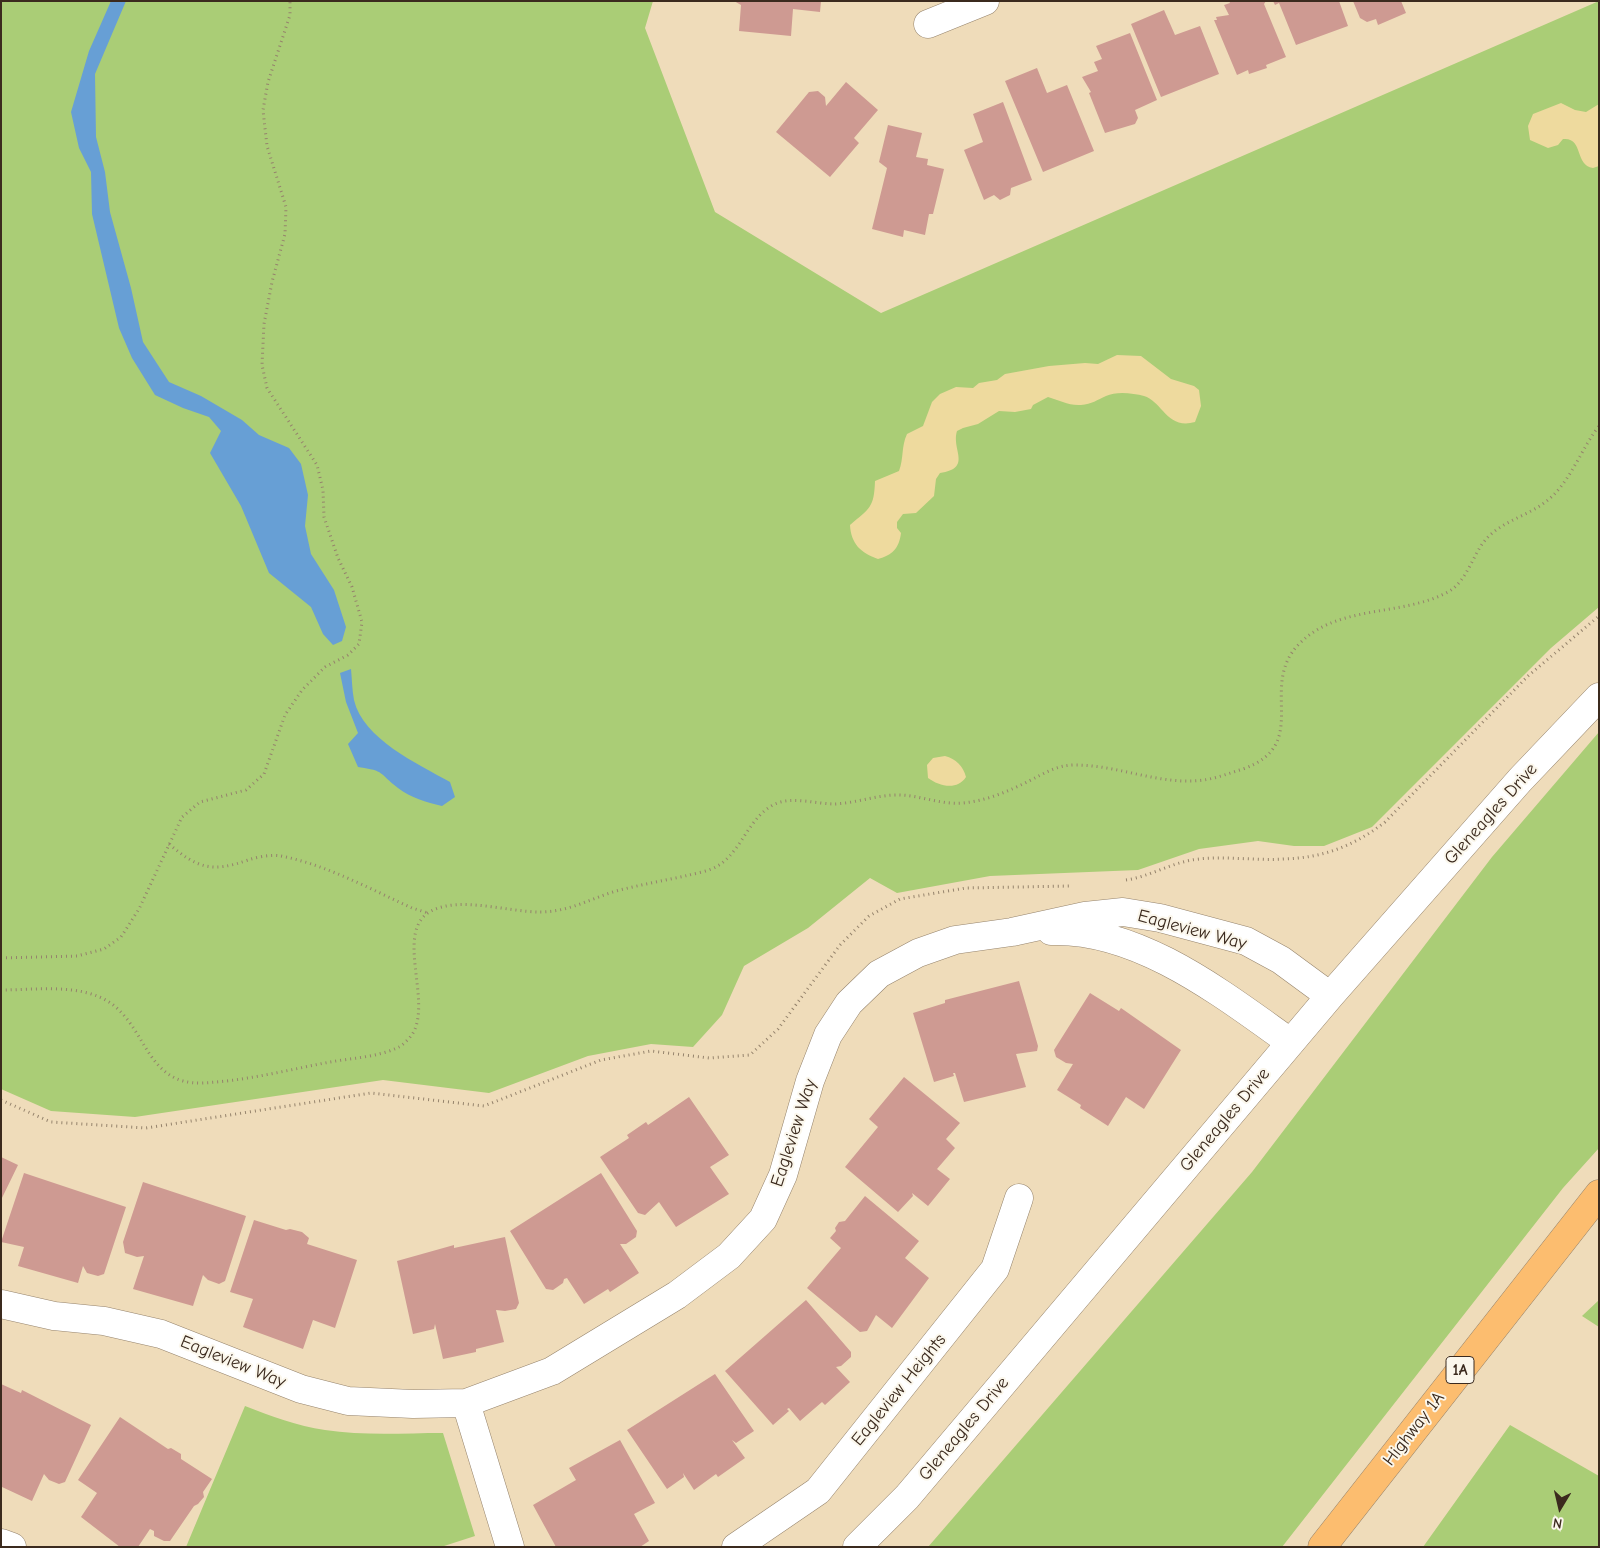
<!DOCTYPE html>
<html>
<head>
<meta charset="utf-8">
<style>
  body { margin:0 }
  #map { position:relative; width:1600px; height:1548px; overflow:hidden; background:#efdcba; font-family:"Comic Neue",sans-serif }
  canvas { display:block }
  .frame { position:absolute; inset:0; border:2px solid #3b2a1e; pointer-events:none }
  .north { position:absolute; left:1535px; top:1483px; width:50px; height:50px; -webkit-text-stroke:4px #fbf7ec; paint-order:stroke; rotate:189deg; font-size:14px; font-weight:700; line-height:20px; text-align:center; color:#3b2a1e }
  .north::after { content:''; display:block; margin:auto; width:18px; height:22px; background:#3b2a1e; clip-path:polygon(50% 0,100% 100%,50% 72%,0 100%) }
</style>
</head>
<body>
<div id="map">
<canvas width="1600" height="1548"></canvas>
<div class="frame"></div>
<div class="north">N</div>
</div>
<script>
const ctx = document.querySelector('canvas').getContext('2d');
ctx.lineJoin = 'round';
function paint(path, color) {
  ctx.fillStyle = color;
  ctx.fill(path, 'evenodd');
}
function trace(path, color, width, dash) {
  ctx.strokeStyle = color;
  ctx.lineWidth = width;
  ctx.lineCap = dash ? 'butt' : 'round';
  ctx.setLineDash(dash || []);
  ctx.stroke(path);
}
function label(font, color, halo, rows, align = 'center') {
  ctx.font = font + ' "Comic Neue",sans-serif';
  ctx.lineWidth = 4;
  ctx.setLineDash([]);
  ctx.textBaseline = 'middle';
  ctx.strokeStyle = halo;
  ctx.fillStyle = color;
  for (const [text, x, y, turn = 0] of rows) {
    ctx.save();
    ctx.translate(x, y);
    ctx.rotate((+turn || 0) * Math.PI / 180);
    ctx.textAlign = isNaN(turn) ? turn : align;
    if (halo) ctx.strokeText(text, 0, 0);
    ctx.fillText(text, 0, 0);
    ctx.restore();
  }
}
const green = new Path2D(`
  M 1,1 L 653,1 L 645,28 L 715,212 L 881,313 L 1599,1 L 1599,607 L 1551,648 L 1372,827 L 1324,846 L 1294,846 L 1258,841 L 1199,849 L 1138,870 L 990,876 L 897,893 L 870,878 L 808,928 L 744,966 L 722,1015 L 693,1047 L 651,1044 L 588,1056 L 489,1093 L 383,1080 L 135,1117 L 51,1111 L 1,1089 Z
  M 1599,732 L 1599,1148 L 1563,1188 L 1282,1547 L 928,1547 L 1252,1172 L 1492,857 Z
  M 1599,1300 L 1599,1327 L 1582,1316 Z
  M 245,1406 C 271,1416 297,1426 325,1430 C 363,1436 404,1433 443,1433 L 475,1536 L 441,1547 L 186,1547 Z
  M 1510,1425 L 1599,1476 L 1599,1547 L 1423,1547 Z`);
const sand = new Path2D(`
  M 1561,103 L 1575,110 L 1586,112 L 1599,104 L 1599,166 L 1593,168 C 1574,165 1584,137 1563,139 L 1558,145 L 1548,148 L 1530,140 L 1528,126 L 1533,114 Z
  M 1117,355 L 1141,356 L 1171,379 L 1194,386 L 1199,390 L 1201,406 L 1195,422 C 1167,430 1162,401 1144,396 C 1133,393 1116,391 1106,396 C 1097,400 1092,404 1081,405 C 1069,406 1059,400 1048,397 L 1033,405 L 1031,409 L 1015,412 L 999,411 L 978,424 L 963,428 L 957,431 C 951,450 973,468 940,473 L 936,479 L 934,496 L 916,513 L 903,514 L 897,522 L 897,528 L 901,533 C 899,549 892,555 878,559 C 861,553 851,544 850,525 C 870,508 874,508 875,481 L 899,471 C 904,458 901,447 907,434 L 923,426 L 932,402 L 940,394 L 956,387 L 973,388 L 979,383 L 997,380 L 1005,374 L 1049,366 L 1085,363 L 1098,364 Z
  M 945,756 C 956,759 963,766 966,777 C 957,791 939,786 928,778 L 927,765 L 933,758 Z`);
const water = new Path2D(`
  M 111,1 L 126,1 L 95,74 L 96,137 L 105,172 L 110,212 L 131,288 L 143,342 L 169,382 L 201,396 L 242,420 L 259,435 L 289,448 L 301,464 L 308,495 L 305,526 L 311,554 L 334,590 L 346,627 L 342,641 L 333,645 L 323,634 L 311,607 L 269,573 L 241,506 L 210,453 L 221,431 L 209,417 L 183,408 L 155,395 L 132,358 L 119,328 L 92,214 L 91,172 L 79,148 L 71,112 L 89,51 Z
  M 351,669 C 352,679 352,690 354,700 C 363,739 418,764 450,782 L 455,797 L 442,806 C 426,802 411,798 398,788 C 378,773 386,771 358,767 L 348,744 L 358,733 L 346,702 L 340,673 Z`);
const building = new Path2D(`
  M 734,1 L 821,1 L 820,12 L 793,9 L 791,36 L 739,31 L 741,5 Z
  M 1229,1 L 1266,1 L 1264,4 L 1286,57 L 1266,65 L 1267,68 L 1249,74 L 1248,70 L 1237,75 L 1214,20 L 1217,20 L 1216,17 L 1229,15 L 1224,5 L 1230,3 Z
  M 1273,1 L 1339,1 L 1348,26 L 1296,45 L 1279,3 L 1275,5 Z
  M 1353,1 L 1401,1 L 1406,13 L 1378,25 L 1376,19 L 1367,22 L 1360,18 Z
  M 1164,10 L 1175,35 L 1200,26 L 1219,74 L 1161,97 L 1131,24 Z
  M 1130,33 L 1157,100 L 1135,110 L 1138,118 L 1135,124 L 1105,133 L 1089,93 L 1091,92 L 1082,77 L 1098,71 L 1094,62 L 1102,59 L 1096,46 Z
  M 1037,68 L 1047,93 L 1067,85 L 1094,151 L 1043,172 L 1005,81 Z
  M 846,82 L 878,110 L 854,138 L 859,143 L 830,177 L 776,132 L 809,92 L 818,91 L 825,97 L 826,106 Z
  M 1003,102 L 1032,180 L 1011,188 L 1010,195 L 1000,200 L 994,195 L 984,200 L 964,150 L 983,142 L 973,114 Z
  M 888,125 L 922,133 L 916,157 L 928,159 L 927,165 L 944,169 L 933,214 L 929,214 L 925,235 L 904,230 L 903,237 L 872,229 L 887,168 L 879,162 Z
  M 1019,981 L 1038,1046 L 1037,1051 L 1016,1054 L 1026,1087 L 964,1102 L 955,1073 L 953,1073 L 954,1076 L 934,1082 L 913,1013 L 945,1003 L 945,1000 Z
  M 1090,993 L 1119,1011 L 1121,1008 L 1181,1050 L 1144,1109 L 1126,1097 L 1108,1126 L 1080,1108 L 1081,1105 L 1057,1090 L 1073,1064 L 1066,1063 L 1056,1057 L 1054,1050 Z
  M 904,1077 L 960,1123 L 946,1139 L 955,1148 L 937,1169 L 950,1179 L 928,1206 L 912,1193 L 913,1196 L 898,1212 L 845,1167 L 878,1127 L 869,1119 Z
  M 689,1097 L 729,1155 L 710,1167 L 729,1194 L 676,1227 L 659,1202 L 645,1215 L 638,1213 L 600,1157 L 629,1138 L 627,1135 L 646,1122 L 648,1125 Z
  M 1,1157 L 18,1165 L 1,1200 Z
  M 24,1173 L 126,1207 L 104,1274 L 98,1276 L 87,1273 L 83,1266 L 78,1283 L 18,1266 L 24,1247 L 1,1242 Z
  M 601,1173 L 637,1231 L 636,1237 L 626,1244 L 620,1244 L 639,1273 L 610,1292 L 608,1289 L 584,1304 L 567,1278 L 564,1279 L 563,1283 L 553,1290 L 546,1289 L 510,1231 Z
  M 143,1182 L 246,1216 L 225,1281 L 219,1284 L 208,1280 L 203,1275 L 193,1306 L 133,1289 L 144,1256 L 137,1257 L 125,1253 L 123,1242 Z
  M 865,1196 L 919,1241 L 905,1258 L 929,1278 L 892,1328 L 876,1315 L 867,1331 L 860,1332 L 807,1288 L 841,1248 L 830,1238 L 836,1231 L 835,1228 L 839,1222 L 845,1221 Z
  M 254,1220 L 286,1230 L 290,1229 L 302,1232 L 309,1238 L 307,1244 L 357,1260 L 335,1328 L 313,1320 L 303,1349 L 243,1327 L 253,1299 L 230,1292 Z
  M 505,1237 L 519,1303 L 516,1309 L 505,1311 L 496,1310 L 504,1342 L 476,1349 L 476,1352 L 443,1359 L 435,1324 L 434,1329 L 413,1334 L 397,1261 L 454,1245 L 454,1248 Z
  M 806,1300 L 851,1352 L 851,1357 L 841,1366 L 836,1367 L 850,1382 L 825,1405 L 822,1402 L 800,1421 L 789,1408 L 787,1409 L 789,1411 L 773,1425 L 725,1371 Z
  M 715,1374 L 754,1431 L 736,1443 L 732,1440 L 745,1458 L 718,1477 L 716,1474 L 694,1490 L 683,1473 L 684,1477 L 667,1489 L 627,1430 Z
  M 1,1384 L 21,1393 L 22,1390 L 91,1425 L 65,1482 L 59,1484 L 49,1480 L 44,1474 L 32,1501 L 2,1487 Z
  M 120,1417 L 168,1449 L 171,1448 L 181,1454 L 181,1459 L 212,1479 L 203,1492 L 204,1497 L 198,1504 L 194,1506 L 170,1541 L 164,1541 L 154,1536 L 154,1531 L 150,1529 L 138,1547 L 120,1547 L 81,1517 L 97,1493 L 78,1480 Z
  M 620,1440 L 655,1503 L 634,1514 L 649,1541 L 640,1547 L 556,1547 L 533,1505 L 576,1480 L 569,1468 Z`);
const path = new Path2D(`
  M 169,844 C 197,868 212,873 248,860 C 258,857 271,854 281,856 C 327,865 370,889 412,908 L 428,913
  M 1126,880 C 1148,877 1169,864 1192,860 C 1222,855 1253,861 1283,859 C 1323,858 1354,846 1385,822 L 1528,676 L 1599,616
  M 1,958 L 77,956 L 104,949 L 121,937 L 139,909 L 182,817 L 200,802 L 246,790 L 264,774 L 285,715 L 302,690 L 325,667 L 348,655 L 359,644 L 362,622 L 352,587 L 338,558 L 324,517 L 323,490 L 317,465 L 267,388 L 262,365 L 264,324 L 272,282 L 285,234 L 286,207 L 267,146 L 263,110 L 268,82 L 290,15 L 290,1
  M 1,990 C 35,990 79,983 109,1002 C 147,1027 146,1085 202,1083 C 245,1081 288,1070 330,1062 C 352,1058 379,1057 399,1047 C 403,1045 410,1038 413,1033 C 432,1000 394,931 431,911 C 460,896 508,912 540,912 C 568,912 590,899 616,891 C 639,885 662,881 685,876 C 697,873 712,871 722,863 C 743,847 750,816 775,804 C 792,796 816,804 835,804 C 855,803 874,796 894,795 C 918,794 939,805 963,803 C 986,801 1009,791 1029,781 C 1045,773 1057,765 1075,765 C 1119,765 1161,786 1204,780 C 1217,778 1230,773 1243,769 C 1313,744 1257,687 1299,644 C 1338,604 1401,617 1448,592 C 1468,581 1473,552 1488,537 C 1505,520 1530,515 1548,500 C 1571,481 1581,449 1599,426
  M 1,1100 L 51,1122 L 146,1128 L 371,1093 L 484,1106 L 601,1060 L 651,1051 L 709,1058 L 750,1055 L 778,1029 L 840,945 L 869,916 L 900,899 L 966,888 L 1070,886`);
const minor = new Path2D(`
  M 928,24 L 985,1
  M 1051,931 C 1139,928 1222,994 1290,1042
  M 1,1304 L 54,1316 L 104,1321 L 161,1334 L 301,1389 L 348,1401 L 413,1404 L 466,1403 L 552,1371 L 677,1295 L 729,1256 L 763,1219 L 783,1175 L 810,1081 L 828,1035 L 849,1003 L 879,974 L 918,953 L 955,940 L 1012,932 L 1085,916 L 1123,912 L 1160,918 L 1246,941 L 1281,960 L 1330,996
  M 466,1403 L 510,1547
  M 1,1543 L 12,1547
  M 736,1547 L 818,1491 L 995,1269 L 1019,1198
  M 857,1547 L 907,1497 L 1330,996 L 1520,780 L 1599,697`);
const major = new Path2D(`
  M 1322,1547 L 1599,1194`);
const shields = [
  [1460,1370,28]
];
const shieldNames = [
  ["1A",1460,1370]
];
const streetNames = [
  ["Gleneagles Drive",1491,814,-48],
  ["Eagleview Way",1192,930,15],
  ["Gleneagles Drive",1225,1120,-50],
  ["Eagleview Way",794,1133,-72],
  ["Eagleview Way",233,1362,22],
  ["Eagleview Heights",899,1390,-51],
  ["Gleneagles Drive",964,1429,-50],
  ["Highway 1A",1414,1429,-52]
];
paint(green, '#aacd76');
paint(sand, '#eeda9e');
paint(water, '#679fd5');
paint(building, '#ce9a92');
trace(minor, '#95836c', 29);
trace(major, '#95836c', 29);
trace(path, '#95836c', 3, [1, 4]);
trace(minor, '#fff', 28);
trace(major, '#fcbd6f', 28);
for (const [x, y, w] of shields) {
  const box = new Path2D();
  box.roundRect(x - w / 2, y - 13.5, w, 27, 4);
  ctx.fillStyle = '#fbf7ec';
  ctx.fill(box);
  trace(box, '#3b2a1e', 1);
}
label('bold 16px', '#3b2a1e', null, shieldNames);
label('18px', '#3b2a1e', '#fbf7ec', streetNames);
</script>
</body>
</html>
